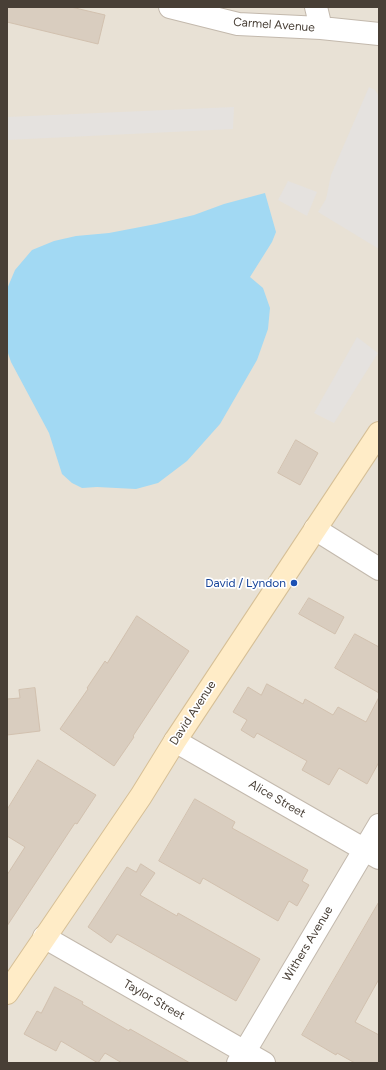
<!DOCTYPE html>
<html>
<head>
<meta charset="utf-8">
<style>
  body { margin:0 }
  #map { position:relative; width:386px; height:1070px; overflow:hidden; background:#f4efe7; font-family:Figtree,sans-serif }
  canvas { display:block }
  .frame { position:absolute; inset:0; border:8px solid #483f36; pointer-events:none }
</style>
</head>
<body>
<div id="map">
<canvas width="386" height="1070"></canvas>
<div class="frame"></div>
</div>
<script>
const ctx = document.querySelector('canvas').getContext('2d');
ctx.lineJoin = 'round';
function paint(path, color) {
  ctx.fillStyle = color;
  ctx.fill(path, 'evenodd');
}
function trace(path, color, width, dash) {
  ctx.strokeStyle = color;
  ctx.lineWidth = width;
  ctx.lineCap = dash ? 'butt' : 'round';
  ctx.setLineDash(dash || []);
  ctx.stroke(path);
}
function label(font, color, halo, rows, align = 'center') {
  ctx.font = font + ' Figtree,sans-serif';
  ctx.lineWidth = 3.5;
  ctx.setLineDash([]);
  ctx.textBaseline = 'middle';
  ctx.strokeStyle = halo;
  ctx.fillStyle = color;
  for (const [text, x, y, turn = 0] of rows) {
    ctx.save();
    ctx.translate(x, y);
    ctx.rotate((+turn || 0) * Math.PI / 180);
    ctx.textAlign = isNaN(turn) ? turn : align;
    if (halo) ctx.strokeText(text, 0, 0);
    ctx.fillText(text, 0, 0);
    ctx.restore();
  }
}
const residential = new Path2D(`
  M 7,7 L 379,7 L 379,1063 L 7,1063 Z`);
const parking = new Path2D(`
  M 369,87 L 375,90 L 379,96 L 379,249 L 318,212 L 326,199 L 331,175 Z
  M 234,107 L 233,129 L 7,140 L 7,117 Z
  M 288,181 L 317,192 L 307,216 L 278,200 Z
  M 357,337 L 378,353 L 334,423 L 314,413 Z`);
const water = new Path2D(`
  M 265,193 L 276,232 L 272,242 L 250,277 L 263,288 L 270,308 L 268,329 L 257,360 L 220,424 L 187,461 L 158,483 L 136,489 L 97,487 L 82,488 L 72,483 L 62,474 L 49,433 L 11,362 L 7,350 L 7,289 L 15,270 L 32,250 L 54,241 L 76,236 L 109,233 L 156,224 L 194,215 L 224,204 Z`);
const building = new Path2D(`
  M 7,7 L 71,7 L 105,15 L 98,44 L 7,22 Z
  M 296,440 L 318,453 L 300,485 L 278,473 Z
  M 309,598 L 344,617 L 335,634 L 299,614 Z
  M 137,616 L 189,651 L 133,736 L 134,737 L 114,766 L 60,729 L 88,689 L 87,688 L 105,661 L 107,663 Z
  M 355,634 L 379,647 L 379,693 L 335,668 Z
  M 267,684 L 303,704 L 305,699 L 333,715 L 338,707 L 366,722 L 379,697 L 379,762 L 367,784 L 339,768 L 329,785 L 302,770 L 307,761 L 257,733 L 254,738 L 241,730 L 247,720 L 233,712 L 248,687 L 261,695 Z
  M 35,688 L 40,731 L 7,735 L 7,699 L 20,698 L 19,690 Z
  M 38,760 L 96,795 L 77,824 L 75,823 L 7,926 L 7,875 L 25,847 L 7,836 L 7,810 Z
  M 195,799 L 235,822 L 232,828 L 308,870 L 302,881 L 309,885 L 297,906 L 289,901 L 278,921 L 203,878 L 200,884 L 159,861 Z
  M 141,864 L 155,873 L 140,895 L 177,916 L 178,913 L 260,959 L 236,1001 L 117,934 L 111,943 L 88,927 L 127,867 L 136,872 Z
  M 379,902 L 379,979 L 355,1022 L 379,1035 L 379,1063 L 355,1063 L 337,1053 L 336,1055 L 302,1035 Z
  M 55,987 L 83,1002 L 82,1004 L 129,1031 L 130,1029 L 190,1063 L 122,1063 L 105,1053 L 98,1063 L 61,1041 L 56,1051 L 24,1034 L 37,1011 L 41,1013 Z`);
const street = new Path2D(`
  M 170,7 L 238,24 L 321,28 L 379,34
  M 316,7 L 321,28
  M 315,529 L 379,569
  M 175,741 L 379,858
  M 44,937 L 264,1063
  M 238,1063 L 379,825`);
const secondary = new Path2D(`
  M 7,993 L 141,796 L 175,741 L 379,433`);
const markers = [
  [294,583,4,"#1a4fb4"]
];
const streetNames = [
  ["Carmel Avenue",274,25,4],
  ["David Avenue",193,713,-57],
  ["Alice Street",277,799,30],
  ["Withers Avenue",308,944,-59],
  ["Taylor Street",154,1000,30]
];
const transitNames = [
  ["David / Lyndon",286,583]
];
paint(residential, '#e8e1d5');
paint(parking, '#e5e2df');
paint(water, '#a2d9f3');
paint(building, '#d9cdbf');
trace(building, '#d2c1af', 1);
trace(street, '#c3b9ad', 24);
trace(secondary, '#d6bf96', 24);
trace(street, '#fff', 22);
trace(secondary, '#ffecc7', 22);
for (const [x, y, r, color] of markers) {
  const dot = new Path2D();
  dot.arc(x, y, r, 0, 2 * Math.PI);
  ctx.fillStyle = color;
  ctx.fill(dot);
  trace(dot, '#fff', 1.5);
}
label('12px', '#483f36', '#fff', streetNames);
label('12px', '#164399', '#fff', transitNames, 'right');
</script>
</body>
</html>
